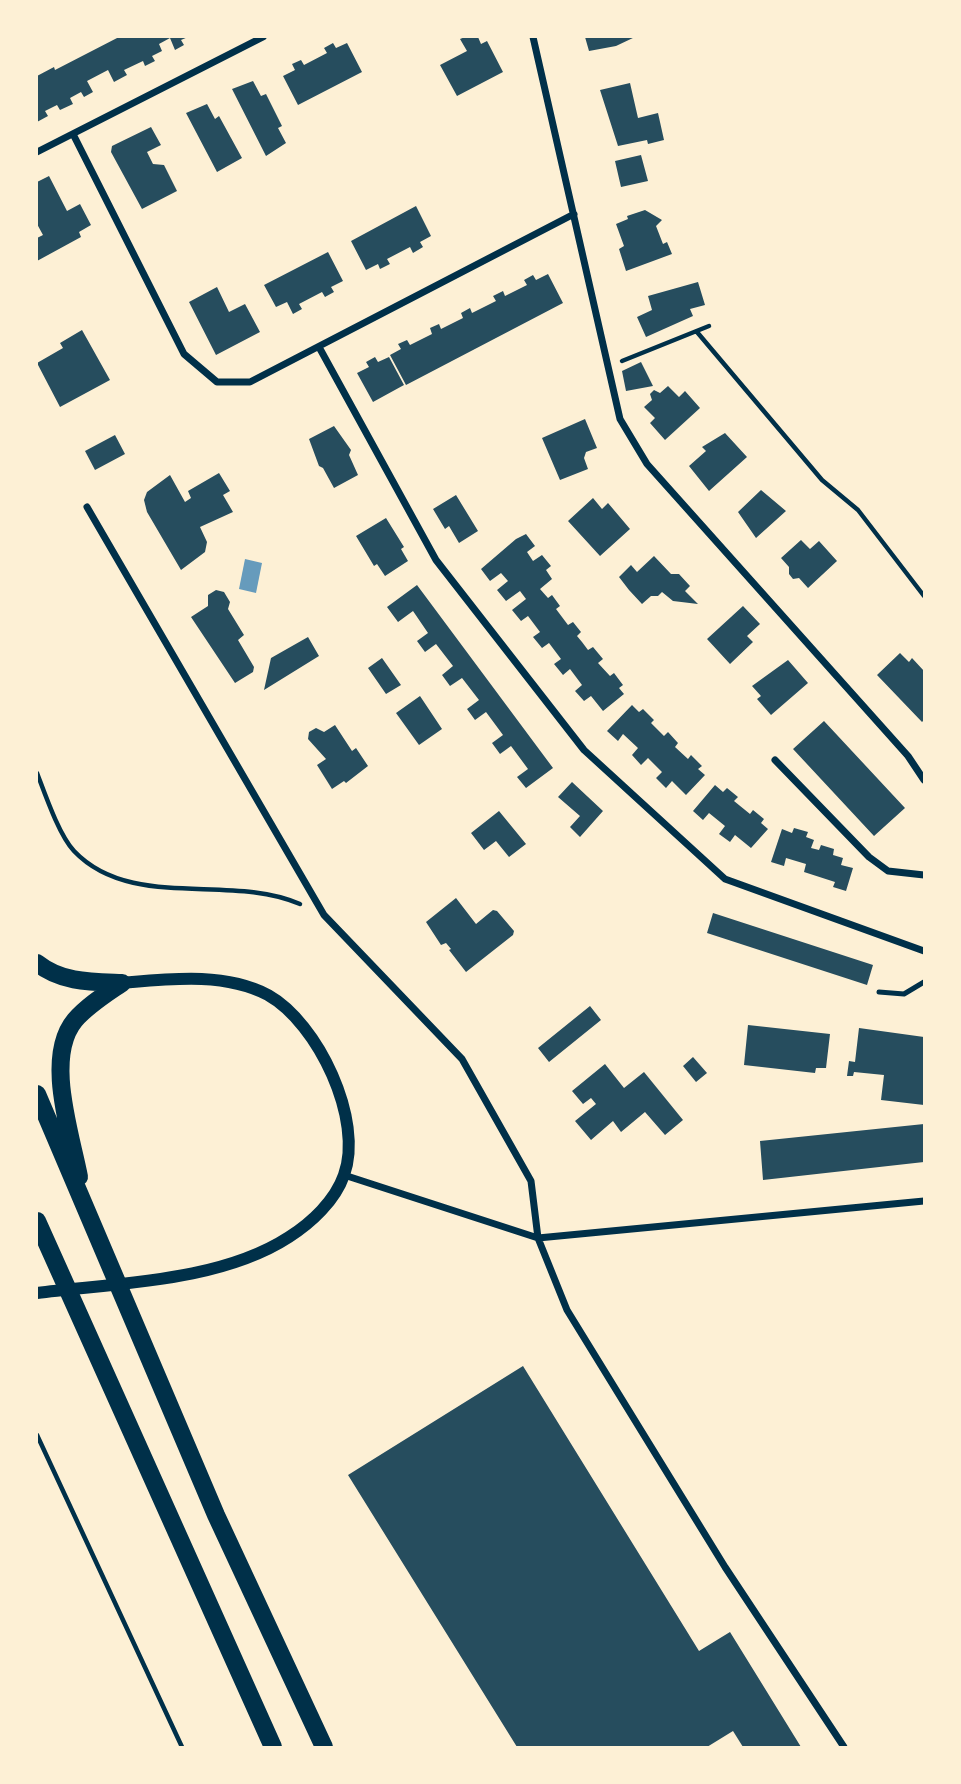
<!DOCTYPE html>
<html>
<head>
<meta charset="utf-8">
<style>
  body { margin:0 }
  #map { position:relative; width:961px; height:1784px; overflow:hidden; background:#fdf0d5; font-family:"Libre Baskerville",serif }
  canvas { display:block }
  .frame { position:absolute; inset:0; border:38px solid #fdf0d5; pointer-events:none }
</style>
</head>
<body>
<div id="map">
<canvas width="961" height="1784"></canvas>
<div class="frame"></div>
</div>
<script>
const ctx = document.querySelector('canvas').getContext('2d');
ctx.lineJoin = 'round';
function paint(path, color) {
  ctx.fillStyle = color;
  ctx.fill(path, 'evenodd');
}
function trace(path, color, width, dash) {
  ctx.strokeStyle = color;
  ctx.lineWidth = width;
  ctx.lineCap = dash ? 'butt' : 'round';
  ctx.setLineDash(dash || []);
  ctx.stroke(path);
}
const water = new Path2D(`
  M 245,559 L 262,563 L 256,593 L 239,589 Z`);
const building = new Path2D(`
  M 119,37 L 188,37 L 181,40 L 184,45 L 175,50 L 170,38 L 159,44 L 162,51 L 152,56 L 155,61 L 145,66 L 143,61 L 124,70 L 127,75 L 114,82 L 108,70 L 87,81 L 93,92 L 84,97 L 81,92 L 70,98 L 73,104 L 60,110 L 57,105 L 45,111 L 48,116 L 37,122 L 37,76 L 54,67 L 55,70 Z
  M 465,37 L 478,37 L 481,44 L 487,41 L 503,72 L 457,96 L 440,65 L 467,51 L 460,39 Z
  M 585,37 L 635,37 L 616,46 L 589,51 Z
  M 333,43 L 336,48 L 347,43 L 362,72 L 298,105 L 283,76 L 295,70 L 292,64 L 301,60 L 304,65 L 327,53 L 324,48 Z
  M 253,81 L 261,96 L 266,94 L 282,126 L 278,128 L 286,143 L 266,156 L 232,89 Z
  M 630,83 L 638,118 L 658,113 L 664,140 L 648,144 L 647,140 L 618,146 L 600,90 Z
  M 207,104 L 215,119 L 219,116 L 242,158 L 217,172 L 186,113 Z
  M 151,127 L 161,145 L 147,152 L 153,164 L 164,165 L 177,191 L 142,209 L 111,152 L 112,146 Z
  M 641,155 L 648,181 L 621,187 L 615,161 Z
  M 49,176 L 67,211 L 80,204 L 91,225 L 79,232 L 81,237 L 37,261 L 37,238 L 43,235 L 37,224 L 37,182 Z
  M 416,206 L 431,236 L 420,242 L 423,247 L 413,253 L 410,247 L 387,259 L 390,264 L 380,269 L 378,264 L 366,270 L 351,241 Z
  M 645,210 L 662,220 L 656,226 L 663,244 L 667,242 L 672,254 L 626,271 L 619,249 L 624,246 L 616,224 L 628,219 L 627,216 Z
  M 328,252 L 343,281 L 331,287 L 334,292 L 325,297 L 322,292 L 299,304 L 302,309 L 293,314 L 287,302 L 276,307 L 264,285 Z
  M 548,274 L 563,303 L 406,385 L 390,355 L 401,349 L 398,344 L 407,340 L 410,345 L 432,334 L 430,328 L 439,324 L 441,329 L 463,318 L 461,313 L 470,308 L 472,313 L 496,301 L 493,296 L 503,291 L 505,296 L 527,285 L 524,280 L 533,275 L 536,280 Z
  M 698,282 L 705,305 L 690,309 L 693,316 L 646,337 L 637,317 L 652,310 L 648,296 Z
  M 217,287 L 229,312 L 245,304 L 260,332 L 216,355 L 189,302 Z
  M 82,330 L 110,380 L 60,407 L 37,363 L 63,348 L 60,343 Z
  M 375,357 L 378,362 L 389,357 L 404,385 L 373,402 L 357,373 L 369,367 L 366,362 Z
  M 641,362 L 653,386 L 626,391 L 622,371 Z
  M 668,386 L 679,397 L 685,391 L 700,408 L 665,440 L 650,423 L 655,418 L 644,407 L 652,400 L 650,394 L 654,390 L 660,393 Z
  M 585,419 L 597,448 L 586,452 L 584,458 L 588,469 L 560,480 L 542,438 Z
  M 334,426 L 351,450 L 349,455 L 358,475 L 334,488 L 323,468 L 319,466 L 309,439 Z
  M 725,433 L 747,457 L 709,491 L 689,466 L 706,451 L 702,447 Z
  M 115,435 L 125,454 L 95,470 L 85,451 Z
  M 219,473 L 230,491 L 223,495 L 233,512 L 200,527 L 207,542 L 205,552 L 181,570 L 147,512 L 144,500 L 147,492 L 170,475 L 185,502 L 191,498 L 188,491 Z
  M 761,490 L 786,511 L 756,538 L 738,512 Z
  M 456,495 L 478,531 L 459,543 L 449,526 L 445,529 L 433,509 Z
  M 593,498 L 602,509 L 608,503 L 630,529 L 600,556 L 568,521 Z
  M 386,518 L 404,547 L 401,549 L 408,561 L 385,576 L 377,564 L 374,566 L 356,536 Z
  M 526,534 L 535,546 L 527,552 L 533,561 L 542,555 L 551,566 L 546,570 L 552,579 L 540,589 L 548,598 L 552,595 L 560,606 L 556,609 L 568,625 L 573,622 L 581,632 L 577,636 L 582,642 L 588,650 L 593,647 L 603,659 L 598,663 L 610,676 L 614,673 L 623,685 L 619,688 L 624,694 L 603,711 L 591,696 L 584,701 L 575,691 L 582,685 L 570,669 L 563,675 L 554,664 L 561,659 L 549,643 L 542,648 L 533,637 L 540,632 L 528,616 L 521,621 L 512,610 L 526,599 L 520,591 L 506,601 L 497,590 L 508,581 L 501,573 L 490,581 L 481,569 L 516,539 Z
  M 801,540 L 810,549 L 819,541 L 837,561 L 808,588 L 799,578 L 793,579 L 789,574 L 789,567 L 781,558 Z
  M 654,556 L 671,574 L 679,574 L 690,586 L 685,591 L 698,604 L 673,601 L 662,592 L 658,596 L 651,596 L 642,604 L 629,590 L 619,577 L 631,565 L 637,572 Z
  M 417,585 L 553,768 L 526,788 L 517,777 L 528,769 L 511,746 L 500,754 L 492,743 L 503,735 L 486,712 L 475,720 L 467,709 L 479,700 L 462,678 L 450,686 L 442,675 L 453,666 L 436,644 L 425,652 L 417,641 L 428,633 L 413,611 L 398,622 L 387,607 Z
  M 216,590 L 224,592 L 230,602 L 228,609 L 244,635 L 238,640 L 254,667 L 253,672 L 235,683 L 191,617 L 208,606 L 208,595 Z
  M 743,606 L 760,624 L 747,636 L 753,642 L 730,664 L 707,639 Z
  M 308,637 L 319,656 L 264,690 L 271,658 Z
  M 900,653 L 909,662 L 912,658 L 924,671 L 924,720 L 922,722 L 877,675 Z
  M 382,658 L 401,685 L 386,694 L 368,668 Z
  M 788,660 L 808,683 L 771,715 L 757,699 L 761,696 L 752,686 Z
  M 420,696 L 442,729 L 419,745 L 396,713 Z
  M 632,705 L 639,712 L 643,709 L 654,720 L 651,723 L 664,736 L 668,732 L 678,743 L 675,747 L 688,759 L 691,755 L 702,766 L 698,769 L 705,775 L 686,795 L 672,781 L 666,788 L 656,778 L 662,772 L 648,758 L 641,765 L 632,755 L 638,748 L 623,734 L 618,741 L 607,731 Z
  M 824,721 L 905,808 L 874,836 L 793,749 Z
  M 335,725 L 352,751 L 356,748 L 368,766 L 346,783 L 344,781 L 332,789 L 317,765 L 326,759 L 308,739 L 309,732 L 316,728 L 324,732 Z
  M 572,782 L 603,811 L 580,837 L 570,827 L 580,816 L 558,797 Z
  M 715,785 L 723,792 L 727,788 L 738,797 L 734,801 L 750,814 L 753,810 L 764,819 L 761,823 L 768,829 L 751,848 L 735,835 L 730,842 L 719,834 L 725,826 L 709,813 L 703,820 L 693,811 Z
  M 499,811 L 526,844 L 509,857 L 496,841 L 484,850 L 471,833 Z
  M 794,828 L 808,832 L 806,837 L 814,840 L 811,848 L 819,850 L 821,845 L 834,849 L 833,855 L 843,858 L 841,865 L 853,868 L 846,891 L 833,887 L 835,882 L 804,872 L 806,864 L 786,858 L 784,866 L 771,862 L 782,829 L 792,833 Z
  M 456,898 L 476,924 L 493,910 L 497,911 L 514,931 L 513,935 L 466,972 L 449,950 L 451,949 L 446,943 L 441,945 L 426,922 Z
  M 713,913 L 873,965 L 867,985 L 707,933 Z
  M 590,1006 L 601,1020 L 549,1062 L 538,1048 Z
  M 748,1025 L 830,1034 L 826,1068 L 816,1068 L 815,1073 L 744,1065 Z
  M 859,1028 L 924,1037 L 924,1105 L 881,1100 L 884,1075 L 854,1072 L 853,1076 L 847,1076 L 849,1061 L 855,1062 Z
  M 693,1057 L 707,1073 L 696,1082 L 683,1066 Z
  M 605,1064 L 624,1088 L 644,1072 L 683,1120 L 665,1135 L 645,1112 L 621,1132 L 613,1121 L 591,1140 L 575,1121 L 596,1104 L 591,1098 L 583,1104 L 572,1091 Z
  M 924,1124 L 924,1162 L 763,1180 L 760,1141 Z
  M 523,1366 L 699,1651 L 730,1632 L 801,1747 L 743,1747 L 733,1731 L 707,1747 L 517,1747 L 348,1475 Z`);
const path = new Path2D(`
  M 697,332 L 822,480 L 858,510 L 924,596
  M 622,361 L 709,326
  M 37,773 C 45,794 59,835 74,851 C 131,911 230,873 300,904
  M 37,1435 L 182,1747`);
const service = new Path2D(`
  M 879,992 L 904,994 L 924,982`);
const minor = new Path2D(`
  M 533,37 L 620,419 L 647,464 L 908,756 L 924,780
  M 73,134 L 184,354 L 217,382 L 250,382 L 574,214
  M 37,152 L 263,37
  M 319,347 L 436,560 L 584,750 L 725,879 L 924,951
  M 87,507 L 324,915 L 462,1059 L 531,1181 L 538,1238 L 567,1310 L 725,1567 L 844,1747
  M 775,760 L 869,857 L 888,871 L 924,875
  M 344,1175 L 538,1238 L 924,1201`);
const tertiary = new Path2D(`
  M 37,1293 C 116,1283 220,1282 289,1237 C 311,1223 335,1201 344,1175 C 364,1120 318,1023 268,995 C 224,972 169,979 122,983`);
const trunk = new Path2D(`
  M 37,963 C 62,983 92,982 122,983
  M 37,1094 L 216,1515 L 324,1747
  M 79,1177 C 71,1134 44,1057 75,1020 C 88,1005 106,994 122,983
  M 37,1221 L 273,1747`);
paint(water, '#669bbc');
paint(building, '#264d5e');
trace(path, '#003049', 4.5);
trace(service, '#003049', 5);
trace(minor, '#003049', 7);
trace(tertiary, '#003049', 12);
trace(trunk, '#003049', 18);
</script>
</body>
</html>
